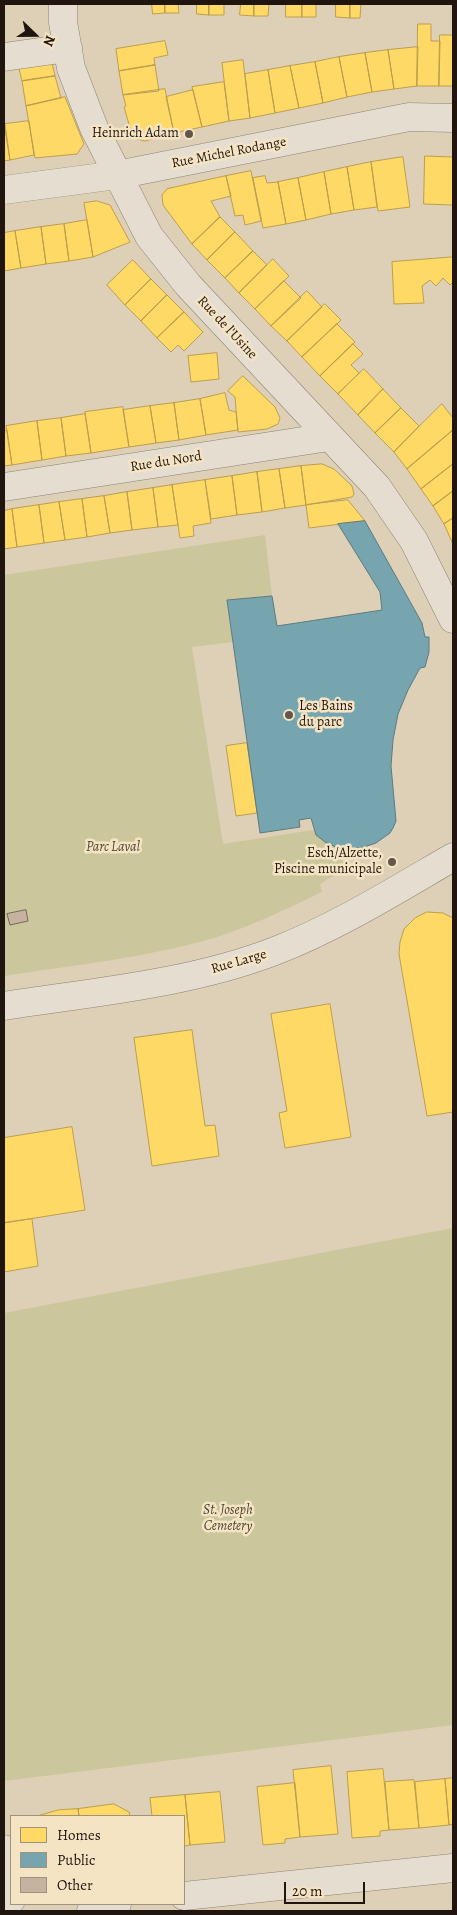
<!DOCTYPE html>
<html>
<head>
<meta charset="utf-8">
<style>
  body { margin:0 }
  #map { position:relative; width:457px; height:1915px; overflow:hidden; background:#ded0b6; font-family:Alegreya,serif }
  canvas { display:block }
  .frame { position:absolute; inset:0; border:5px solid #21160f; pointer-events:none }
  .legend { position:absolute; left:10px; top:1815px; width:175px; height:90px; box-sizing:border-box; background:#f5e4c4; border:1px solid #a0927c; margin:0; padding:6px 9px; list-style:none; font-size:15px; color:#21160f }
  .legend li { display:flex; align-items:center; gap:10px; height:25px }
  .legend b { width:25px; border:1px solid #a0927c }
  .north { position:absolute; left:10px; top:10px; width:50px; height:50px; -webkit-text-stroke:4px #f5e4c4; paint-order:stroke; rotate:112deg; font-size:14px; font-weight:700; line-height:20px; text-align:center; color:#21160f }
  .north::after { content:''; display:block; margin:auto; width:18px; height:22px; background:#21160f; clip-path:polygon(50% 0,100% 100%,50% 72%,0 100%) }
  .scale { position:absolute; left:284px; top:1882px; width:81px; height:22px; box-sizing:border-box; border:2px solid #21160f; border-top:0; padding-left:6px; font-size:15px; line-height:18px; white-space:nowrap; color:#21160f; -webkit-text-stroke:4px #f5e4c4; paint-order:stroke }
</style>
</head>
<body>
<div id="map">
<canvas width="457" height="1915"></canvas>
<div class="frame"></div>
<ul class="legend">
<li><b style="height:14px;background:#ffd966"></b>Homes</li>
<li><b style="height:14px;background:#76a5af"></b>Public</li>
<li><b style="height:14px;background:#c7b29f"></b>Other</li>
</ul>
<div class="north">N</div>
<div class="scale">20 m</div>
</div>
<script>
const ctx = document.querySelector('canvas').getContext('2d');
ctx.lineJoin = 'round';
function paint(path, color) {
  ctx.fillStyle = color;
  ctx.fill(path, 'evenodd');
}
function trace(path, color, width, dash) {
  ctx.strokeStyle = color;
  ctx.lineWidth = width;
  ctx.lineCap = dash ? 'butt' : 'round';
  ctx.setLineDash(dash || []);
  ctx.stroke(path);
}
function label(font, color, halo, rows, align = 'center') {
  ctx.font = font + ' Alegreya,serif';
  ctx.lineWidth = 5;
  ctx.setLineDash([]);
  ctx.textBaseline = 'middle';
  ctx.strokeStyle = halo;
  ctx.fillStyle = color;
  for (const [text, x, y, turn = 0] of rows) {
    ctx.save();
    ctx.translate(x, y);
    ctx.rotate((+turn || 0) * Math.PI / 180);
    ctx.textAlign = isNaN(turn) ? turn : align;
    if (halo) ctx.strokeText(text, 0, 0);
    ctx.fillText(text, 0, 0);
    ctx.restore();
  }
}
const green = new Path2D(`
  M 265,535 L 272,596 L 227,600 L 233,642 L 192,647 L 223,844 L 313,830 L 325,842 L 336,847 L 346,868 L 320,884 L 322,892 C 287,909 251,926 214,938 C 145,958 74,965 4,976 L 4,575 Z
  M 453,1228 L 453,1725 L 4,1781 L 4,1313 Z`);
const homes = new Path2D(`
  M 152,4 L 165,4 L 165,13 L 153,14 Z
  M 165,4 L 178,4 L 179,13 L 165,13 Z
  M 197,4 L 209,4 L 209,15 L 197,14 Z
  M 209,4 L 224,4 L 224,15 L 209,15 Z
  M 241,4 L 254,4 L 254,16 L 240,15 Z
  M 254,4 L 269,4 L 268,16 L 254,16 Z
  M 286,4 L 302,4 L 302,17 L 286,17 Z
  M 302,4 L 316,4 L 316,17 L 302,17 Z
  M 336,4 L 350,4 L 350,18 L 336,17 Z
  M 350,4 L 361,4 L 360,18 L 350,18 Z
  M 418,24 L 431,24 L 431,41 L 440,41 L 439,86 L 417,86 Z
  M 440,35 L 453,35 L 453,86 L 439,86 Z
  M 165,41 L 168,55 L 154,58 L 155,65 L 119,71 L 116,49 Z
  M 418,47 L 417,86 L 394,89 L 388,50 Z
  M 388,50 L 394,89 L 372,92 L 365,53 Z
  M 365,53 L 372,92 L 347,97 L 339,57 Z
  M 50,54 L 55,76 L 22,81 L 17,60 Z
  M 339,57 L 347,97 L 323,103 L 315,62 Z
  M 243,60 L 250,118 L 229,121 L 222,63 Z
  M 315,62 L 323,103 L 299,108 L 290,66 Z
  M 155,65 L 159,91 L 123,95 L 119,71 Z
  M 290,66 L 299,108 L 275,113 L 268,70 Z
  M 268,70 L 275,113 L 250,118 L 245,74 Z
  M 55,76 L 61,98 L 26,106 L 22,81 Z
  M 224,82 L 229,121 L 202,127 L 192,87 Z
  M 165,89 L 174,133 L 145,141 L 133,138 L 124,107 L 126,106 L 123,95 Z
  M 193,90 L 202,127 L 174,133 L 166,97 Z
  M 65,97 L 84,144 L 77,154 L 35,158 L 26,106 Z
  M 29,121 L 34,155 L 10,160 L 5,124 Z
  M 4,124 L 10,160 L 4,161 Z
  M 425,156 L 453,157 L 453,205 L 424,204 Z
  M 403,157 L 410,207 L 378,211 L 371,162 Z
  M 371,162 L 377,207 L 354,210 L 347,167 Z
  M 347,167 L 354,210 L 331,214 L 324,172 Z
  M 251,171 L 261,221 L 245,225 L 243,215 L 235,216 L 226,176 Z
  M 324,172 L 331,214 L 306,220 L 298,178 Z
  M 226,176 L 231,196 L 211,201 L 220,217 L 192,244 L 163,205 L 162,195 L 167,189 Z
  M 265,176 L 267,183 L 278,182 L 286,224 L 263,228 L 253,178 Z
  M 298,178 L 306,220 L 286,224 L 278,182 Z
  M 97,201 L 110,205 L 130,242 L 93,257 L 84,203 Z
  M 220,217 L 235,232 L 207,260 L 192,244 Z
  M 87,220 L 93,257 L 69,261 L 64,224 Z
  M 64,224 L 69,261 L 46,264 L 41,227 Z
  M 41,227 L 46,264 L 21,268 L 15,231 Z
  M 15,231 L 21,268 L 4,271 L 4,233 Z
  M 235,232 L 253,251 L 225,278 L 207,260 Z
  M 253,251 L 267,265 L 239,293 L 225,278 Z
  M 451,257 L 453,257 L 453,282 L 450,285 L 443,278 L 436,286 L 430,280 L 422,286 L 424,303 L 394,304 L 392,262 Z
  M 273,259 L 289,276 L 255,309 L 239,293 Z
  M 133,260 L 151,279 L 125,305 L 107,285 Z
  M 151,279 L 167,295 L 141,321 L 125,305 Z
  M 284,281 L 301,298 L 271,326 L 255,309 Z
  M 307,291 L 322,307 L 287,341 L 271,326 Z
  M 167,295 L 184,312 L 157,338 L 141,321 Z
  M 325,304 L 341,320 L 302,357 L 287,341 Z
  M 184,312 L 203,332 L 184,351 L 178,345 L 171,352 L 157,338 Z
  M 337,324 L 355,342 L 320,376 L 302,357 Z
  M 353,344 L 363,354 L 351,365 L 359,373 L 338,394 L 320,376 Z
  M 217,353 L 219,379 L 191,382 L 188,356 Z
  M 364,369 L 383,389 L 358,415 L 338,394 Z
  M 243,376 L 275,407 L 280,418 L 278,424 L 267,429 L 238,432 L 235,397 L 228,391 Z
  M 383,389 L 401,408 L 375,433 L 358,415 Z
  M 225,393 L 229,410 L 236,412 L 238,430 L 206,435 L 200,399 Z
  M 200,399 L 206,435 L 179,440 L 174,403 Z
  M 174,403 L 179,440 L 156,443 L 150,406 Z
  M 442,404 L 453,418 L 453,430 L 407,469 L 394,452 Z
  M 150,406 L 156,443 L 129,447 L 123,410 Z
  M 123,407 L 129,447 L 91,453 L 85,412 Z
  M 401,408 L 419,426 L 394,452 L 375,433 Z
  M 85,414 L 91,453 L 66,456 L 61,418 Z
  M 61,418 L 66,456 L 42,460 L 37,421 Z
  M 37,421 L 42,460 L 12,465 L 6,426 Z
  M 7,430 L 12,465 L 4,466 L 4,431 Z
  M 453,430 L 453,464 L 421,489 L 407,469 Z
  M 322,464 L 334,469 L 352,486 L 354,494 L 352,497 L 306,505 L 301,466 Z
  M 453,464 L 453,491 L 433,506 L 421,489 Z
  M 301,466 L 306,505 L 285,508 L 279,469 Z
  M 279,469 L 285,508 L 262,512 L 257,472 Z
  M 257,472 L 262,512 L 237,515 L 232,476 Z
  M 232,476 L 237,515 L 211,519 L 205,480 Z
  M 205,480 L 211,523 L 193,526 L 194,536 L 180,538 L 172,485 Z
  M 172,485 L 178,525 L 158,527 L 153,488 Z
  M 153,488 L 158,527 L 132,530 L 127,492 Z
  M 453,491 L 453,518 L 444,524 L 433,506 Z
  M 127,492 L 132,530 L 110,533 L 104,496 Z
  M 104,496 L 110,533 L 87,537 L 82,499 Z
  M 82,499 L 87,537 L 65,540 L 59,502 Z
  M 348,500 L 365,521 L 309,528 L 306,505 Z
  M 59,502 L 65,540 L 44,543 L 39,505 Z
  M 39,505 L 44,543 L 17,547 L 12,509 Z
  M 12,509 L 17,547 L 4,549 L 4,511 Z
  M 453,518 L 453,544 L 444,524 Z
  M 247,743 L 257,813 L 236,816 L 226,746 Z
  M 427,912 L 443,913 L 453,918 L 453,1112 L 427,1116 L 399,954 L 400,942 L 404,929 L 415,918 Z
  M 330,1004 L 351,1137 L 285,1148 L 279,1113 L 287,1111 L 271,1014 Z
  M 192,1030 L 205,1126 L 215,1125 L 219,1156 L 152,1166 L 134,1038 Z
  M 72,1127 L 85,1210 L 4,1223 L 4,1138 Z
  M 32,1219 L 38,1266 L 4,1272 L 4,1223 Z
  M 331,1766 L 338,1834 L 300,1837 L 293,1770 Z
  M 383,1769 L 389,1830 L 380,1831 L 380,1836 L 352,1838 L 347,1772 Z
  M 453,1778 L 453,1824 L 449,1825 L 445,1779 Z
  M 445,1779 L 449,1825 L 419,1828 L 415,1782 Z
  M 414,1780 L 419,1828 L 389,1830 L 385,1782 Z
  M 295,1783 L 300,1837 L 285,1839 L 285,1843 L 263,1845 L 257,1787 Z
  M 220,1792 L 225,1842 L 190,1845 L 185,1795 Z
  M 185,1795 L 190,1845 L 184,1846 L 184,1816 L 152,1816 L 150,1798 Z
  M 114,1804 L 129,1812 L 130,1816 L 79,1816 L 78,1809 Z
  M 78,1809 L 79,1816 L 37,1816 L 58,1810 Z`);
const public = new Path2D(`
  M 365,521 L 422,623 L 425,637 L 429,637 L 429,652 L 425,667 L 420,668 L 408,690 L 398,714 L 393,740 L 391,766 L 396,821 L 393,828 L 390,833 L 376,843 L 364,847 L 349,849 L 336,847 L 325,842 L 316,835 L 311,818 L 299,820 L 300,827 L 260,833 L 227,600 L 272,596 L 277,626 L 382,610 L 380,592 L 338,524 Z`);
const building = new Path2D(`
  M 26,910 L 28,921 L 10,925 L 7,914 Z`);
const minor = new Path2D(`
  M 63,4 L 63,22 L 71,68 L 94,128 L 149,236 L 188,285 L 377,487 L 414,541 L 453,619
  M 4,57 L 68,48
  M 4,190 L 117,175 L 409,117 L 453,118
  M 4,487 L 329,437
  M 4,1006 C 94,992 189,984 275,951 C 337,927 396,890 453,857
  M 4,1849 L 11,1900
  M 184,1896 L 453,1868
  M 91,1911 L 117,1904`);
const markers = [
  [189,134,5,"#635749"],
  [289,715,5,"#635749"],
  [392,862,5,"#635749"]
];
const poiNames = [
  ["Heinrich Adam",179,134],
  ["Les Bains",299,707,"left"],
  ["du parc",299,723,"left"],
  ["Esch/Alzette,",382,854],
  ["Piscine municipale",382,870]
];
const streetNames = [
  ["Rue Michel Rodange",229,153,-11],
  ["Rue de l'Usine",227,328,47],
  ["Rue du Nord",166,462,-9],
  ["Rue Large",239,962,-16]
];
const parkNames = [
  ["Parc Laval",113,848],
  ["St. Joseph",228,1511],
  ["Cemetery",228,1527]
];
paint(green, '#cbc69b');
paint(homes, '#ffd966');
trace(homes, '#bc9e4c', 1);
paint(public, '#76a5af');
trace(public, '#5c7a7f', 1);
paint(building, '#c7b29f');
trace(building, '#736a5d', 1);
trace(minor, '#8d8474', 29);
trace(minor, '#e4ddd0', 28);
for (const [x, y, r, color] of markers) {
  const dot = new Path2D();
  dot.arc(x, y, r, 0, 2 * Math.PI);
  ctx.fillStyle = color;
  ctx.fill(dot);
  trace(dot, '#f5e4c4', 2);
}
label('14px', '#21160f', '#f5e4c4', poiNames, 'right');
label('14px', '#21160f', '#f5e4c4', streetNames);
label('italic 14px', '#4f4832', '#f5e4c4', parkNames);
</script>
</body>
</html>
